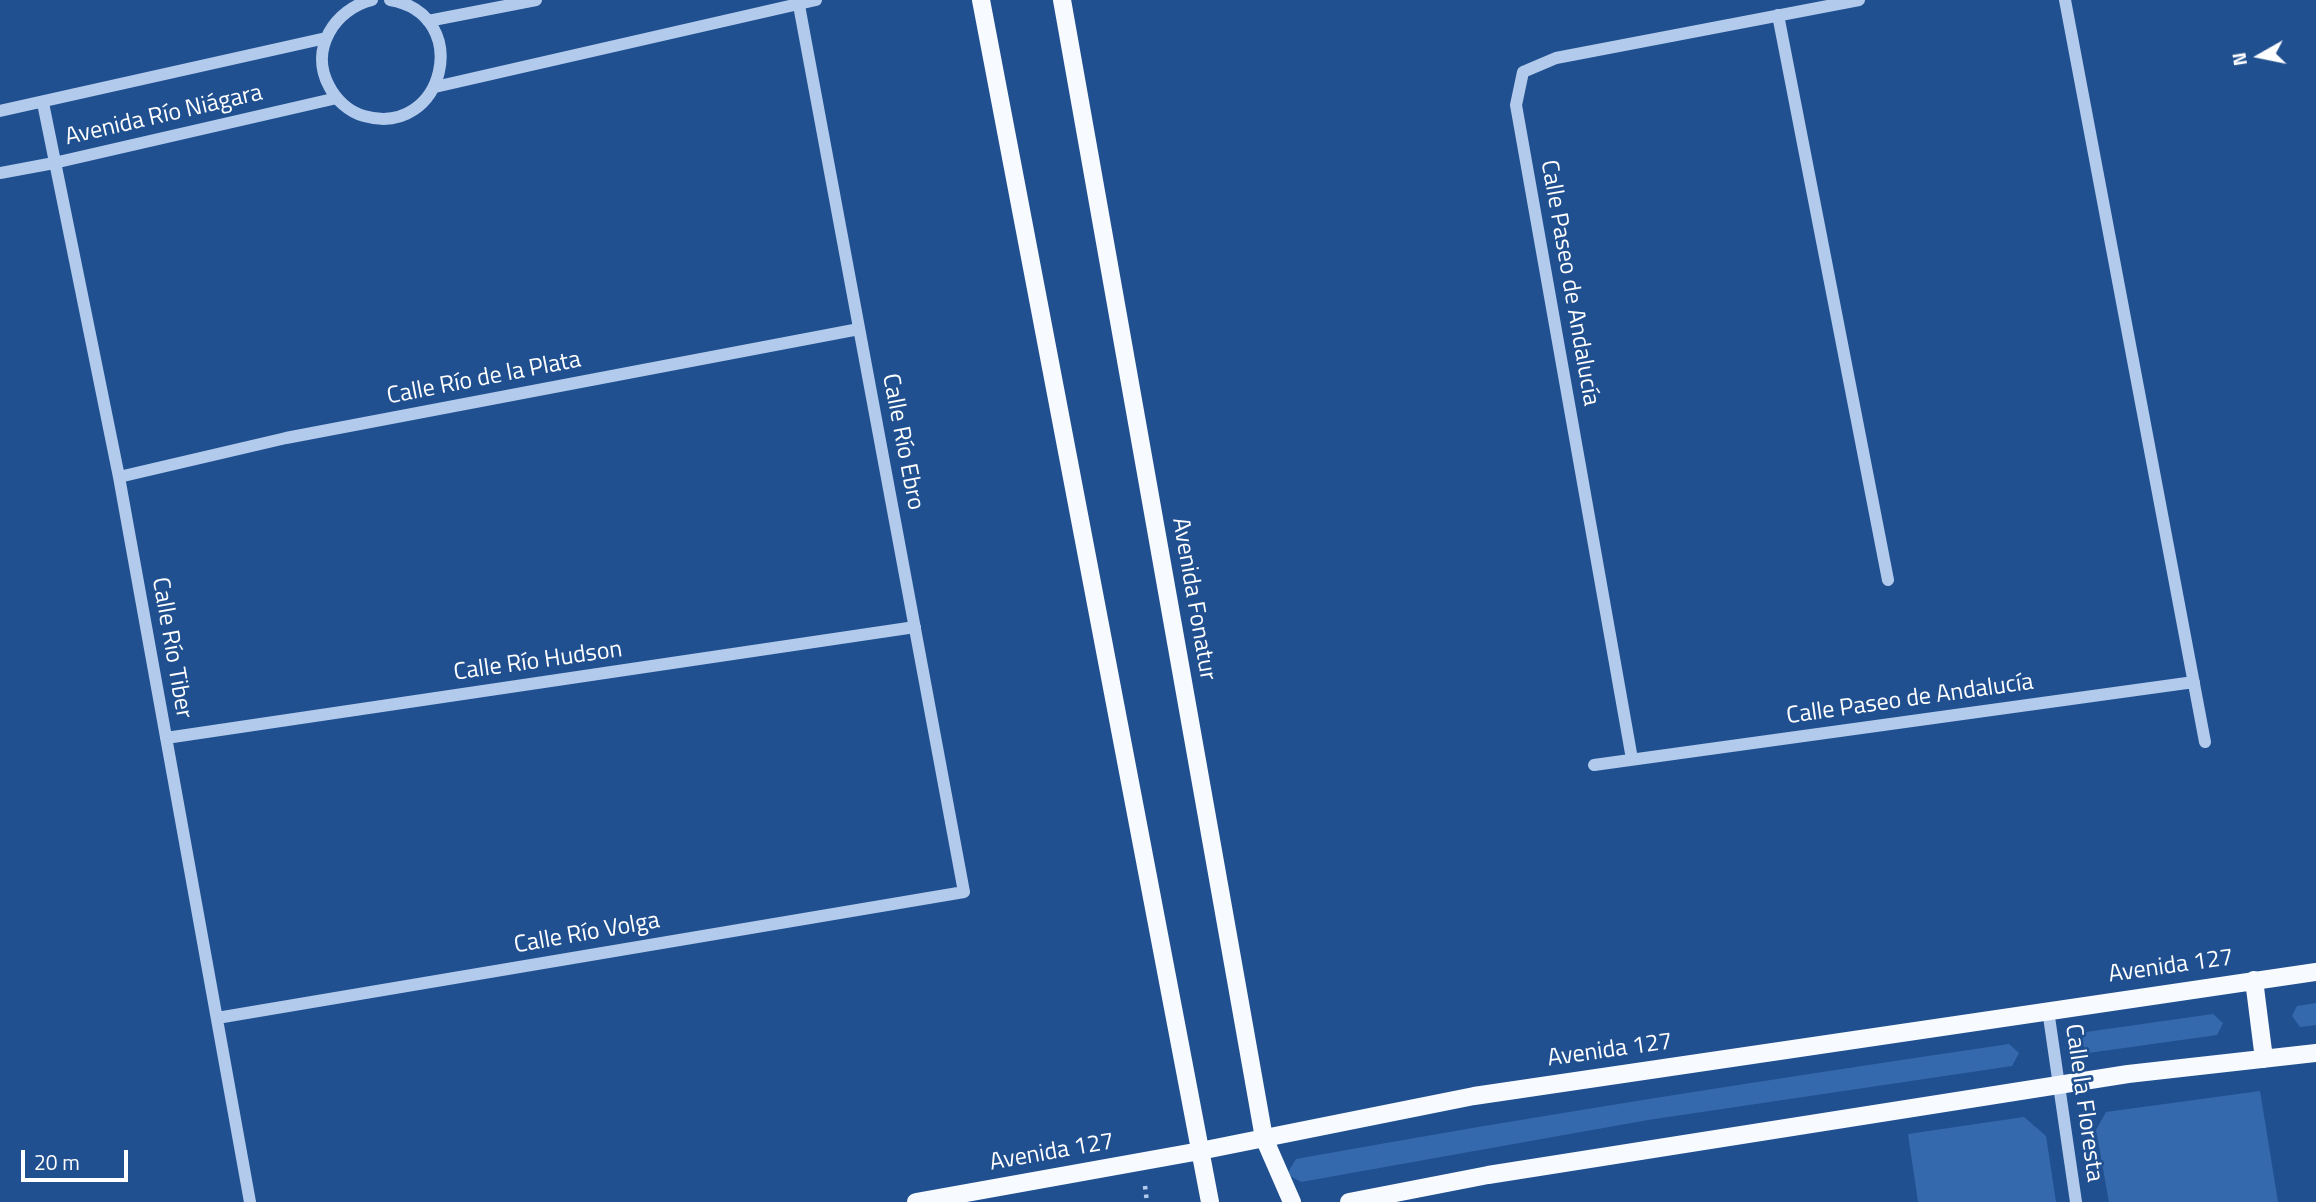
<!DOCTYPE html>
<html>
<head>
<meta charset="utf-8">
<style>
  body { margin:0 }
  #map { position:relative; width:2316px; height:1202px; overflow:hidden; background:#215090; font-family:"Titillium Web",sans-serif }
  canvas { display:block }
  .north { position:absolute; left:2225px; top:21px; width:70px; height:70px; -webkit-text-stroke:5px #215090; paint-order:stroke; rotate:261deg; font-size:19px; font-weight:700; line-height:28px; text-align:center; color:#fff }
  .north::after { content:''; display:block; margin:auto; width:24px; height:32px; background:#fff; clip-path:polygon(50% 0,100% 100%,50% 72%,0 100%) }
  .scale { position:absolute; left:21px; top:1150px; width:107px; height:32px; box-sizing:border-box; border:4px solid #fff; border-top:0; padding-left:9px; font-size:21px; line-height:24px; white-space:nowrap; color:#fff; -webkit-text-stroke:5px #215090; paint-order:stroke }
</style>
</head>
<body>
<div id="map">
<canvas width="2316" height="1202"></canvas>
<div class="north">N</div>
<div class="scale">20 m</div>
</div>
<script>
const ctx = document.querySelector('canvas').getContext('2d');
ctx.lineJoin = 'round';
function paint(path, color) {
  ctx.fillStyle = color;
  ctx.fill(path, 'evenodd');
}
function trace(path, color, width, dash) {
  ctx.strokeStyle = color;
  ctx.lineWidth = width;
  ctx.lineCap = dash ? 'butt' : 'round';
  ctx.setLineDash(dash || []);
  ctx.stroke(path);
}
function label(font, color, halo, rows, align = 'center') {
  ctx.font = font + ' "Titillium Web",sans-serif';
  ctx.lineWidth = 5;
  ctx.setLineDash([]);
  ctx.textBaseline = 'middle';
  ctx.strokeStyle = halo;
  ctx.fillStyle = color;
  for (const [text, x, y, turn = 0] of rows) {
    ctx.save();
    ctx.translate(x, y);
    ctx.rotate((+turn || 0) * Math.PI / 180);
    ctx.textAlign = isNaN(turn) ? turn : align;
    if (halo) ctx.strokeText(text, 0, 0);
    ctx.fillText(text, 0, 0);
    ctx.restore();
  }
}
const green = new Path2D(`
  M 2316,1003 L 2316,1025 L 2300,1027 L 2292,1016 L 2297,1006 Z
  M 2213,1014 L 2223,1023 L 2217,1035 L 2088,1053 L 2081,1042 L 2086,1032 Z
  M 2009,1044 L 2019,1053 L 2012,1066 L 1648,1120 L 1301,1182 L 1287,1174 L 1296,1159 C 1533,1116 1771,1079 2009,1044 Z
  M 2260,1091 L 2278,1202 L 2109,1202 L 2096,1130 L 2106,1112 Z
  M 2024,1117 L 2046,1136 L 2056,1202 L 1918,1202 L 1908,1134 Z`);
const path = new Path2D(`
  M 1145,1186 L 1147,1202`);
const minor = new Path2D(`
  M 372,0 C 335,9 309,49 329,86 C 336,100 349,112 364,116 C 445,139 474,14 390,0
  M 2065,0 L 2205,742
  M 1778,15 L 1888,580
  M 428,21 L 536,0
  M 435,87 L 816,0
  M 43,103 L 119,477 L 250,1202
  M 0,111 L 326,38
  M 0,173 L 54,163 L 337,98
  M 119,477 L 286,438 L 859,329
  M 166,738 L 915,627
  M 1632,759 L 1516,105 L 1523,72 L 1556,58 L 1859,0
  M 1594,765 L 2194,682
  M 2048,1010 L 2076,1202
  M 217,1018 L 964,892 L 798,0`);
const major = new Path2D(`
  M 981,0 L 1210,1202
  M 1062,0 L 1264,1138 L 1292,1202
  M 2254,980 L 2264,1059
  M 916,1202 L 1200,1151 L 1474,1096 L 2316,972
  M 1349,1202 L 1488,1175 L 2128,1074 L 2316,1053`);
const streetNames = [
  ["Avenida Río Niágara",164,116,-13],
  ["Calle Paseo de Andalucía",1569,283,80],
  ["Calle Río de la Plata",484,379,-11],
  ["Calle Río Ebro",902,442,79],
  ["Avenida Fonatur",1193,599,80],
  ["Calle Río Tiber",171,648,80],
  ["Calle Río Hudson",538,662,-8],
  ["Calle Paseo de Andalucía",1910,700,-8],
  ["Calle Río Volga",587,934,-10],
  ["Avenida 127",2171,967,-8],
  ["Avenida 127",1610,1051,-8],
  ["Calle la Floresta",2083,1103,82],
  ["Avenida 127",1052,1153,-10]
];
paint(green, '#3569ad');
trace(path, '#b2cbec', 4.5, [3.5, 5]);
trace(minor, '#b2cbec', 12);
trace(major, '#f7faff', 18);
label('24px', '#fff', '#215090', streetNames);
</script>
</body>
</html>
